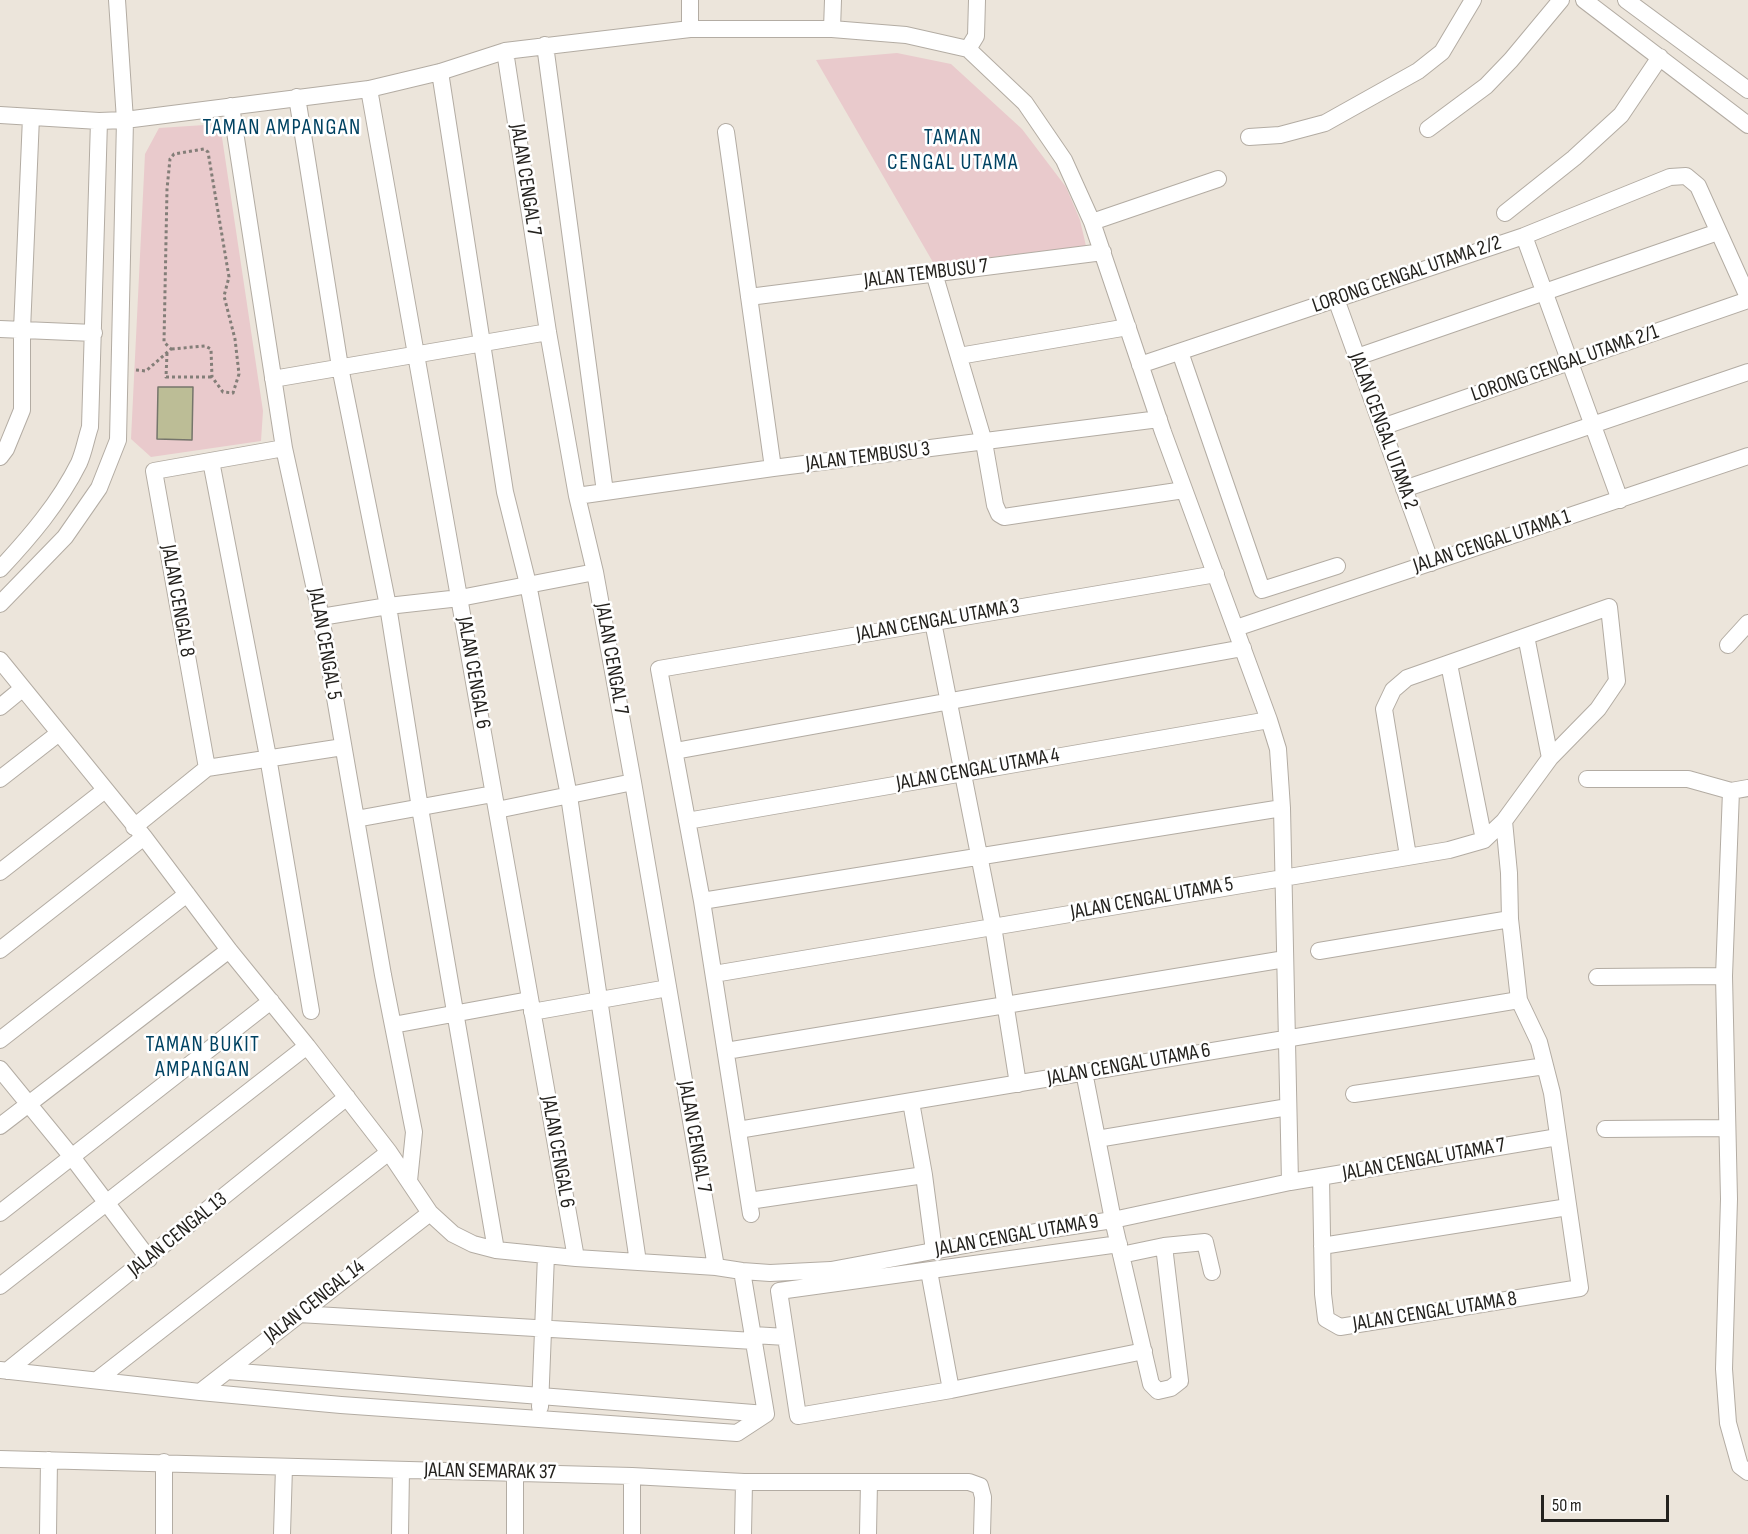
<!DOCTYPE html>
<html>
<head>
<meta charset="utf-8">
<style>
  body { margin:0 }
  #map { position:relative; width:1748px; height:1534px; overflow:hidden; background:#ece5db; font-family:"Sofia Sans Condensed",sans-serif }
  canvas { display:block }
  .scale { position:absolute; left:1541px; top:1495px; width:128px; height:27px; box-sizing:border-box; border:3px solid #24221e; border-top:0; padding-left:8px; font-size:18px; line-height:21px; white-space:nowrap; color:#24221e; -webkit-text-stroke:4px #fff; paint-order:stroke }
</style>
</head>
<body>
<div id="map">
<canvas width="1748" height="1534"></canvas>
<div class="scale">50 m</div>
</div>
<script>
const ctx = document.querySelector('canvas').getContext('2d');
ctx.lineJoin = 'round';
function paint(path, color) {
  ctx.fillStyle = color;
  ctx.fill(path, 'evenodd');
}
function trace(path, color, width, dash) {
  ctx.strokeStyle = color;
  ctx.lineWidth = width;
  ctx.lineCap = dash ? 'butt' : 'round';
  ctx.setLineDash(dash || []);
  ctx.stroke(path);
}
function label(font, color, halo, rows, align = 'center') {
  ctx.font = font + ' "Sofia Sans Condensed",sans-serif';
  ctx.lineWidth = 5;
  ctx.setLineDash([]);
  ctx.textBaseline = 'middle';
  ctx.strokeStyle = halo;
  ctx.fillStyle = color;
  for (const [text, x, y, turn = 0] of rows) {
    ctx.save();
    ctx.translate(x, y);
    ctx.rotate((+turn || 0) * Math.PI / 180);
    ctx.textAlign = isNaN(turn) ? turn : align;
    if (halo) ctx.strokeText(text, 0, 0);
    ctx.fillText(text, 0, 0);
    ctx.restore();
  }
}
const green = new Path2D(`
  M 897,53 L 951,64 L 1022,129 L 1066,187 L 1080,220 L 1086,246 L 934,264 L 816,60 Z
  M 220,124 L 263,411 L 261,441 L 151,457 L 131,439 L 145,154 L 159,128 Z`);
const building = new Path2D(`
  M 158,387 L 193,387 L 192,440 L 157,439 Z`);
const path = new Path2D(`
  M 167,353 L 166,377 L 212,377
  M 136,370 L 146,371 L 171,349 L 164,342 L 167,189 L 170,159 L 174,154 L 204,149 L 208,152 L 229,277 L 224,296 L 235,339 L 239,374 L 233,393 L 223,392 L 212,377 L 211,349 L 205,346 L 171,349`);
const minor = new Path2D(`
  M 1584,0 L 1748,125
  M 1626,0 L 1748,90
  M 690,29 L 690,0
  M 832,29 L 833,0
  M 545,45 L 605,492
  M 968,49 L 976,36 L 977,0
  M 505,51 L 548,332 L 577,496 L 595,572 L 633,782 L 716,1267
  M 440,72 L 505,492 L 528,584 L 569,796 L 638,1262
  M 369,89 L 576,1258
  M 297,97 L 340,367 L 388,606 L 420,808 L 496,1250
  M 231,106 L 284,448 L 321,617 L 383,975 L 414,1132 L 409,1181
  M 0,115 L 99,121 L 125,120 L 369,89 L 440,72 L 505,51 L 690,29 L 832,29 L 906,35 L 968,49 L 1025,103 L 1064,160 L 1092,222 L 1163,432 L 1269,720 L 1278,749 L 1282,808 L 1290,1182
  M 1428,129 L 1486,86 L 1511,60 L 1561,0
  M 726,132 L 773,468
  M 1249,137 L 1280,135 L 1325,123 L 1418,71 L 1442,52 L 1473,0
  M 1505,213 L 1574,158 L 1621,115 L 1660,57
  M 1092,222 L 1218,179
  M 1524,236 L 1620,500
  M 934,273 L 984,442 L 995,505 L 999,514 L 1004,517 L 1184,490
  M 749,297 L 1103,252
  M 1336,299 L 1431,563
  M 0,329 L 94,333
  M 1180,352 L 1262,590 L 1337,566
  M 959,356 L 1128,327
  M 1357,357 L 1718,232
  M 1140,365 L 1524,236 L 1670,177 L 1686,176 L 1698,186 L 1748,297
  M 273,379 L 548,332
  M 1382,427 L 1748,300
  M 0,457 L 6,449 L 22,410 L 22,330 L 31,117
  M 211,461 L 268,757 L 311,1011
  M 1404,489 L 1748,372
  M 577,496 L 773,468 L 1159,419
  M 0,569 C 30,537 59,503 79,463 C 84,452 86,439 90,427 L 99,121
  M 0,604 L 65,537 L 99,488 L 118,440 L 125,120 L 117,0
  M 321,617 L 388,606 L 460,598 L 595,572
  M 933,622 L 993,926 L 1018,1084
  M 1236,628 L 1748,456
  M 1526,636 L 1550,758
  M 1728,645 L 1748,623
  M 0,660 L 144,837 L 229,950 L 307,1046 L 389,1152 L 430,1213 L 453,1234 L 473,1244 L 496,1250 L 576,1258 L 716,1267 L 742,1271 L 770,1273 L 831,1270 L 1046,1230 L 1113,1220 L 1290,1182 L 1558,1137
  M 1449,664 L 1484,840
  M 0,707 L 22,689
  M 675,751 L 1243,648
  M 207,768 L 343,747
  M 0,779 L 59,733
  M 1587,779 L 1688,779 L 1731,791 L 1748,788
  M 1731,791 L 1724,976 L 1729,1199 L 1724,1369 L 1728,1423 L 1740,1466 L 1748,1472
  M 497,810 L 633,782
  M 356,819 L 493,794
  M 687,821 L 1269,720
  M 134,827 L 207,768 L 154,471 L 284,448
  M 0,872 L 105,790
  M 702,901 L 1282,808
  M 0,950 L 144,837
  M 1319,951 L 1510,919
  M 714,974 L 1449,850 L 1484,840 L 1504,821 L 1550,758 L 1598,709 L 1617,681 L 1609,607 L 1407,678 L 1393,690 L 1384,709 L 1408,856
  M 1597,977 L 1724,976
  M 532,1012 L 668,988
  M 393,1025 L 529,1000
  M 0,1040 L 187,894
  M 726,1051 L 1285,959
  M 0,1069 L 72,1157 L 149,1259
  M 1084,1072 L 1113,1220 L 1151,1384 L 1158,1391 L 1171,1388 L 1180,1381 L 1164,1246
  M 1354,1094 L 1545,1066
  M 911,1102 L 924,1175 L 934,1251
  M 0,1126 L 229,950
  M 1605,1129 L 1727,1128
  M 738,1130 L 1519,1000
  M 1097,1139 L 1288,1107
  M 1321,1177 L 1323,1294 L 1326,1319 L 1340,1327 L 1580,1288 L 1552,1093 L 1539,1042 L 1519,1000 L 1510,919 L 1509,873 L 1504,821
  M 749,1201 L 924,1175
  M 0,1213 L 271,1001
  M 751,1214 L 702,901 L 659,669 L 1216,574
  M 1119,1244 L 779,1291 L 798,1416 L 951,1390 L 1144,1351
  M 1322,1246 L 1568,1207
  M 1121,1255 L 1164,1246 L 1205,1242 L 1212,1272
  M 929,1271 L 951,1390
  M 0,1286 L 307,1046
  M 299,1314 L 754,1341
  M 753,1335 L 786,1337
  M 0,1370 L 200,1392 L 341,1405 L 737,1433 L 766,1414 L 742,1271
  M 7,1371 L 347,1097
  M 227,1371 L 766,1414
  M 97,1380 L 389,1152
  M 200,1392 L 430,1213
  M 540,1407 L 546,1255
  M 0,1459 L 632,1476 L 744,1482 L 969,1482 L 980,1486 L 983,1497 L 982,1534
  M 48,1534 L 49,1460
  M 164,1534 L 164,1462
  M 282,1534 L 284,1467
  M 400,1534 L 401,1470
  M 515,1534 L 515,1473
  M 632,1534 L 632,1476
  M 743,1534 L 744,1482
  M 868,1534 L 869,1482`);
const streetNames = [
  ["JALAN CENGAL 7",525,180,81],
  ["JALAN TEMBUSU 7",926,274,-7],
  ["LORONG CENGAL UTAMA 2/2",1407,275,-19],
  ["LORONG CENGAL UTAMA 2/1",1565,364,-19],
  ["JALAN CENGAL UTAMA 2",1383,431,70],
  ["JALAN TEMBUSU 3",868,457,-7],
  ["JALAN CENGAL UTAMA 1",1492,542,-18],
  ["JALAN CENGAL 8",177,601,80],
  ["JALAN CENGAL UTAMA 3",938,621,-10],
  ["JALAN CENGAL 5",324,644,80],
  ["JALAN CENGAL 7",611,659,80],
  ["JALAN CENGAL 6",473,673,80],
  ["JALAN CENGAL UTAMA 4",978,770,-10],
  ["JALAN CENGAL UTAMA 5",1152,899,-10],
  ["JALAN CENGAL UTAMA 6",1129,1065,-10],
  ["JALAN CENGAL 7",694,1137,80],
  ["JALAN CENGAL 6",557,1152,80],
  ["JALAN CENGAL UTAMA 7",1424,1160,-10],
  ["JALAN CENGAL 13",178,1235,-39],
  ["JALAN CENGAL UTAMA 9",1017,1236,-10],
  ["JALAN CENGAL 14",315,1302,-38],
  ["JALAN CENGAL UTAMA 8",1435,1312,-9],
  ["JALAN SEMARAK 37",490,1472,1]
];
const neighbourhoodNames = [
  ["TAMAN AMPANGAN",282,128],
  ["TAMAN",953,138],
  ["CENGAL UTAMA",953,163],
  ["TAMAN BUKIT",203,1045],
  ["AMPANGAN",203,1070]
];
paint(green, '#e9cacc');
paint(building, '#bcbd96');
trace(building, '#75756b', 1.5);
trace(minor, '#b3aca3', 18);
trace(path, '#837e78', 3, [3, 3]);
trace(minor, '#fff', 16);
label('21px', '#24221e', '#fff', streetNames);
ctx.letterSpacing = '1.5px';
label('22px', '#004262', '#fff', neighbourhoodNames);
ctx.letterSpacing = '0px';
</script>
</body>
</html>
